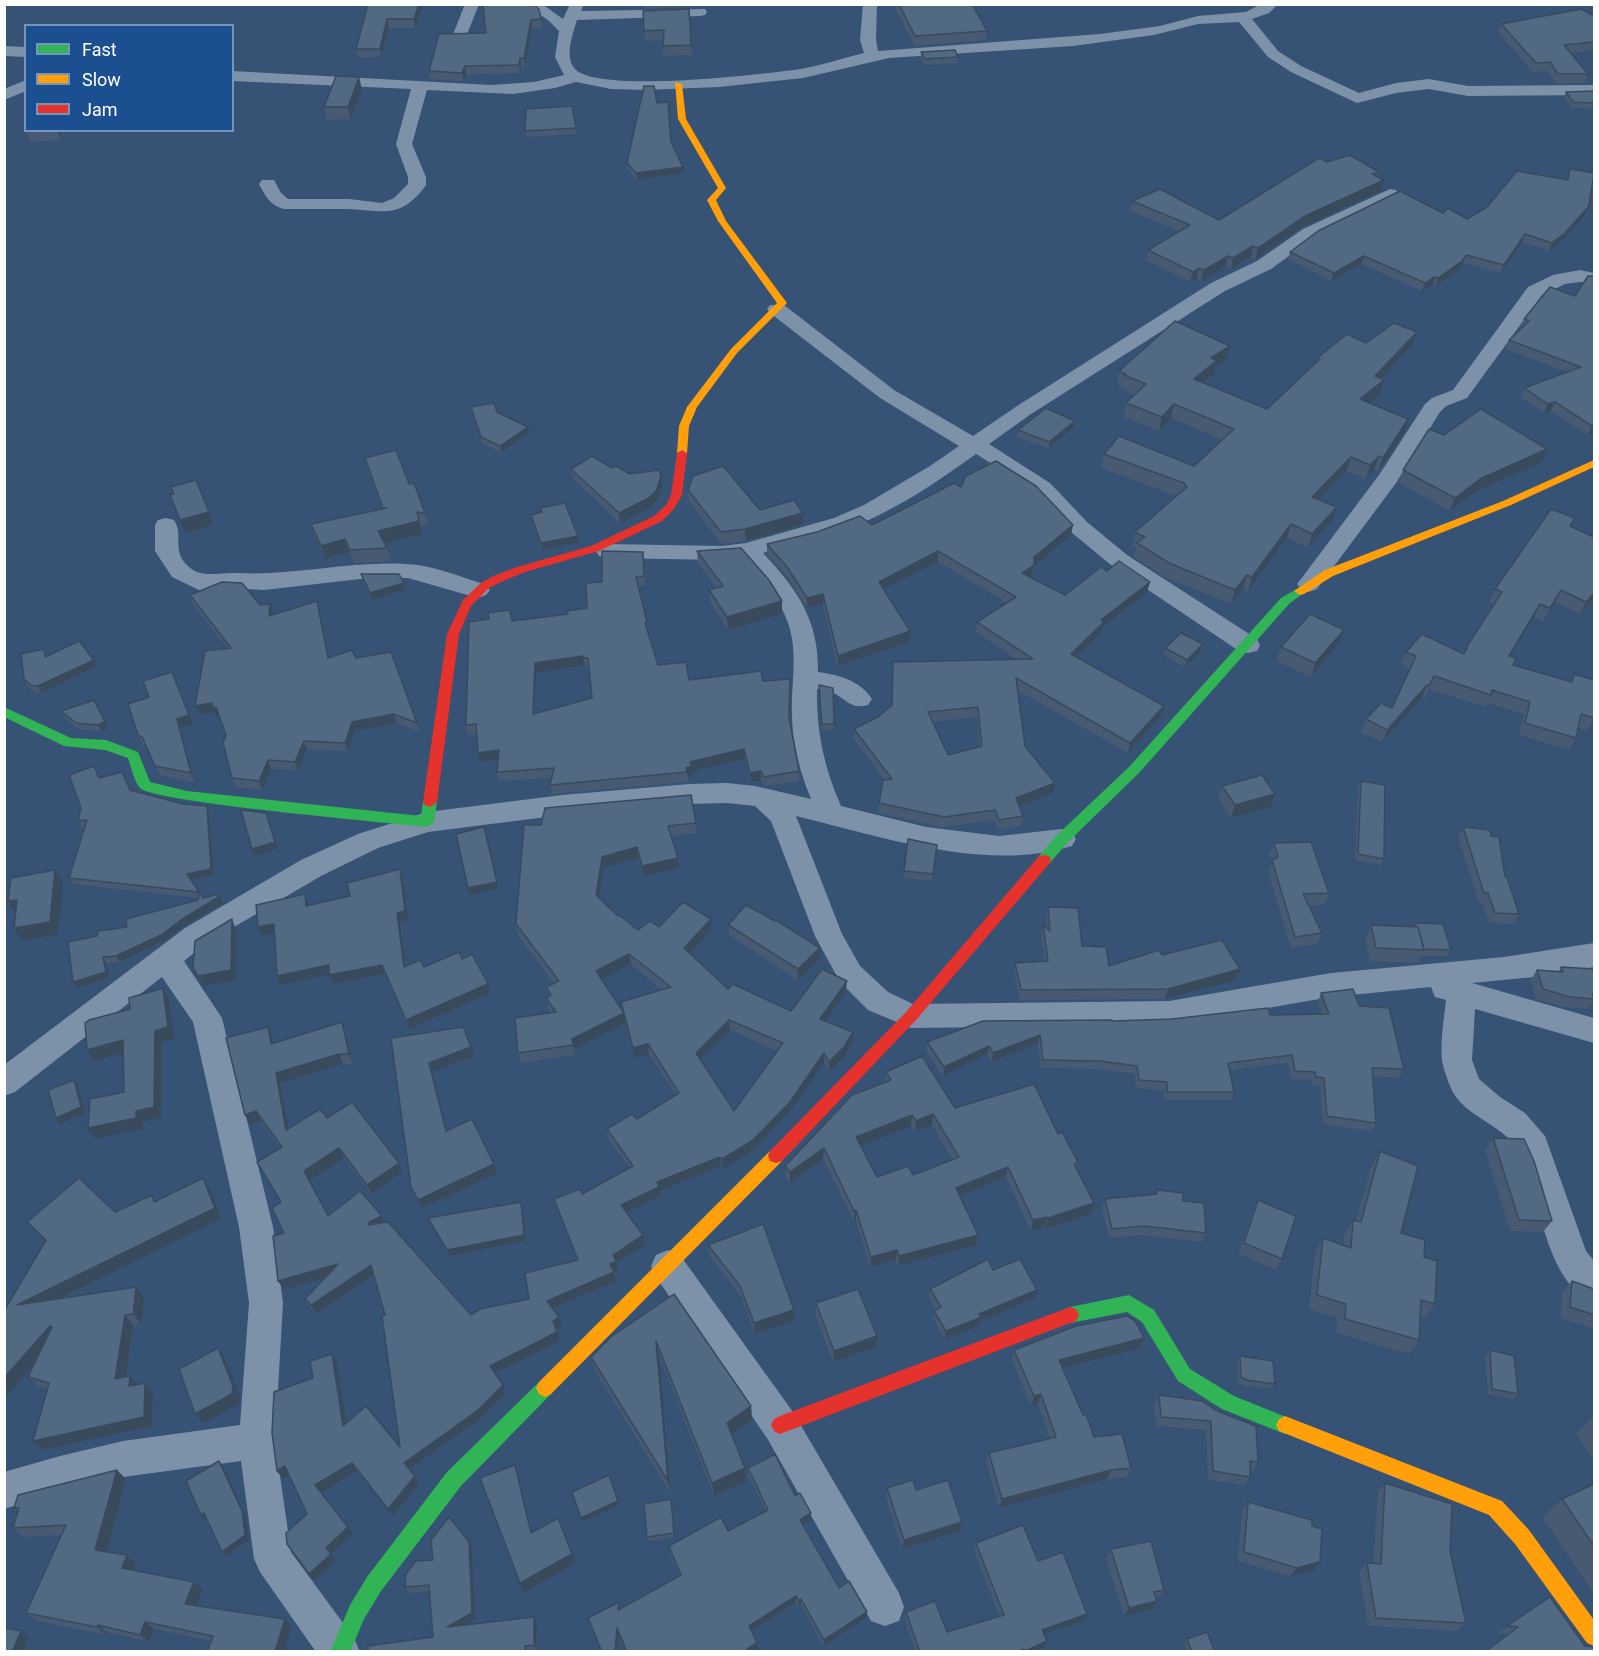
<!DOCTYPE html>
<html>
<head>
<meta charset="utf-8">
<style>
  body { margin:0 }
  #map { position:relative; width:1599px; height:1656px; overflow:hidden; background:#365274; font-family:Roboto,sans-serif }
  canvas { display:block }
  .frame { position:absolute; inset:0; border:6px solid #fff; pointer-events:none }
  .legend { position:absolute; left:24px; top:24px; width:210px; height:108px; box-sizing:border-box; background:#1b4f8f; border:2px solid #7695bc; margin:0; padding:8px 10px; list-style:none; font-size:18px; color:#fff }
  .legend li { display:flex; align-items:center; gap:12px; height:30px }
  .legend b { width:30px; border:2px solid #7695bc }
</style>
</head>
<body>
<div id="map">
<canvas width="1599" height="1656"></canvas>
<div class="frame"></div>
<ul class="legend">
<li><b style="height:8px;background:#30b455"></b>Fast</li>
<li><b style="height:8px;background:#ff9f0a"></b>Slow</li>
<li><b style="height:8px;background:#e5322d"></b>Jam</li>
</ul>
</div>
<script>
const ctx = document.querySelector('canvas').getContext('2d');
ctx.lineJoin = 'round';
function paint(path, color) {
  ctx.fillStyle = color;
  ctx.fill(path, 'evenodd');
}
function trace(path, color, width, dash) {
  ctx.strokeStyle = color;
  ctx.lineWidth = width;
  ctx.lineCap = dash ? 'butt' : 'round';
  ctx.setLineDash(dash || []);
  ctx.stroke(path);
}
const street = new Path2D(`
  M 465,4 L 479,4 L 466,37 L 459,41 L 452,37 Z
  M 524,4 L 542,4 L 563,19 L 570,4 L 584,4 L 581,11 L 705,9 L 707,12 L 705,15 L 700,16 L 577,20 C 573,33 564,57 575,69 C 598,94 765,74 801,69 C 823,65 843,58 864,53 L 860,40 L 863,4 L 877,4 L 876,40 L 878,51 L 1100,34 L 1160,26 L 1198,16 L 1246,12 L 1261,4 L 1278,4 L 1269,13 L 1252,19 L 1278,51 L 1301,66 L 1359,93 L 1396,83 L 1429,79 L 1468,86 L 1594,85 L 1594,95 L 1468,96 L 1429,89 L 1396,93 L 1357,103 L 1291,72 L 1268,57 L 1239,22 L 1198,24 L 1154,35 L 1073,46 L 889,58 L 803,78 L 719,87 L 644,90 L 611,89 L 576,82 L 555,88 L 513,94 L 427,90 L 412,144 L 426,177 L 426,185 C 400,221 382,210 346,209 C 325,209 305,209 284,209 C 271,206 265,196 259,184 L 262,180 L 274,180 L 281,193 L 288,199 L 349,199 L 382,203 L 394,198 L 408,184 L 408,177 L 396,144 L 411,89 L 232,81 L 232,71 L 491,85 L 534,82 L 564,75 L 555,57 L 559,31 L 548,20 Z
  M 4,46 L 26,47 L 26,57 L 4,56 Z
  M 26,80 L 26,91 L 4,100 L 4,89 Z
  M 1390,189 L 1396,190 L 1399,194 L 1396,198 L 1315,237 L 1271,269 L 1225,291 L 1031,414 L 989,444 L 1050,483 L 1087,522 L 1127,555 L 1257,639 L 1260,645 L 1257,651 L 1248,653 L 1239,651 L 1111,565 L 1071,532 L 1034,493 L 1005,472 L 976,454 C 937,482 896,510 852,527 C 824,538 792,544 763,553 C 797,589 819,620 818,672 C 838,675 860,680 872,699 L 868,705 C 851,710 846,699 832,692 C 828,690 822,690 817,689 C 816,730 824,768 841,806 L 926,827 L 999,836 L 1062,829 L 1072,832 L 1076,839 L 1072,846 C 987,873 879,836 796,816 L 842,934 L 860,966 L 888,992 L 913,1004 L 1169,1001 L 1331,973 L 1504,957 L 1594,943 L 1594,967 L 1534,977 L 1472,983 L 1594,1018 L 1594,1043 L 1475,1009 L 1472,1060 L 1479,1079 L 1500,1097 L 1525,1113 L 1545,1136 L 1586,1251 L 1594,1261 L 1594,1301 C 1546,1286 1540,1196 1521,1155 C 1507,1124 1462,1118 1450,1086 C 1447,1078 1443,1068 1442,1060 C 1440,1041 1444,1019 1446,1000 L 1435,997 L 1431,987 L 1331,997 L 1169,1025 L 911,1028 L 868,1010 L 840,982 L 815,936 L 771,821 L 755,806 L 727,803 L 689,804 L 562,815 L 428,832 L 378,848 L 321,876 L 205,944 L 184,961 L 222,1018 L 273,1227 L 283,1303 L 275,1441 L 291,1552 L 354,1638 L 360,1652 L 316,1652 L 260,1572 L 254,1559 L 241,1461 L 123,1477 L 60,1492 L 4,1509 L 4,1472 L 60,1456 L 123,1441 L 240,1425 L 249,1303 L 239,1227 L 193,1022 L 162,977 L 15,1092 L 4,1096 L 4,1065 L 185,928 L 301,860 L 358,834 L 427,812 L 562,795 L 689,784 L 727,783 L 755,786 L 811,799 C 800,772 792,743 792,714 C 791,684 798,655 789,626 C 781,599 761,578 742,558 L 722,560 L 607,558 L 599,556 L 596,551 L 599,546 L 607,544 L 722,546 L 746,543 L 834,518 L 864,505 L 930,466 L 959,446 L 880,398 L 770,313 L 767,309 L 770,305 L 784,305 L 894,390 L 973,436 L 1017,406 L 1211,283 L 1257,261 L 1303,229 Z
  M 1580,270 L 1594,273 L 1594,283 L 1580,282 L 1565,284 L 1542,295 L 1467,398 L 1446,406 L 1440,412 L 1396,483 L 1317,589 L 1309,592 L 1301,589 L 1297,584 L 1301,579 L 1379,475 L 1425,404 L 1432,398 L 1453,390 L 1528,287 L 1553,275 Z
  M 166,518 L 174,520 C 184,535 171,551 188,566 C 201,579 220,572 237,573 C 293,576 349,561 406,564 C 433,565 461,577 486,585 L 490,590 L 486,595 L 478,598 L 408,578 L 360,579 L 264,590 L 229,588 L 199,590 L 172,577 L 155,551 L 155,525 L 158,520 Z
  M 668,1250 L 680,1255 L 793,1412 L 899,1593 L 904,1607 L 899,1621 L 885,1626 L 871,1621 L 767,1438 L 656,1277 L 651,1266 L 656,1255 Z`);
const fast = new Path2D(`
  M 1300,587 L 1304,588 L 1306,591 L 1289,604 L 1139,773 L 1067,843 L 1049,864 L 1039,864 L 1037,860 L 1039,856 L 1057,835 L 1129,767 L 1281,598 Z
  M 4,707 L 71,738 L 106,740 L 138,752 L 150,782 L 187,791 L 421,816 L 423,802 L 430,797 L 437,802 L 434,822 L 427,827 C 391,823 152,802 140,788 C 134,781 131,767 128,758 L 105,750 L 64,746 L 4,717 Z
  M 1129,1295 L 1154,1310 L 1190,1369 L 1234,1396 L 1291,1419 L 1294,1425 L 1291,1431 L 1285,1434 L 1222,1409 L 1178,1381 L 1142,1322 L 1127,1312 L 1070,1323 L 1064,1321 L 1061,1315 L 1064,1309 L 1070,1307 Z
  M 545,1379 L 551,1382 L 554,1388 L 551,1394 L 461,1486 L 381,1591 L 364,1619 L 350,1652 L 330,1652 L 350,1605 L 367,1577 L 447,1472 L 539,1382 Z`);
const slow = new Path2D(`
  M 675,82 L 682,84 L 686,119 L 726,188 L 716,200 L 726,221 L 787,303 L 737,353 L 697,407 L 689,426 L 687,453 L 682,456 L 677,453 L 679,426 L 687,407 L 731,349 L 777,303 L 718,221 L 707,200 L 718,188 L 678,119 Z
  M 1594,460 L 1594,467 L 1511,505 L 1333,576 L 1304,594 L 1300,595 L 1294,591 L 1325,570 L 1503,501 Z
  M 776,1149 L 782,1151 L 784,1156 L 782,1161 L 551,1394 L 545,1397 L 539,1394 L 536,1388 L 539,1382 L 770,1151 Z
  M 1285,1416 L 1502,1501 L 1529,1530 L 1594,1620 L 1594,1646 L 1587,1643 L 1515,1544 L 1489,1515 L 1279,1431 L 1276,1425 L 1279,1419 Z`);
const jam = new Path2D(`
  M 682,450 L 687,453 L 682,495 L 674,509 L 662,521 L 599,551 L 525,572 L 501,582 L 489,588 L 471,606 L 459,634 L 437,802 L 430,807 L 425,805 L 423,802 L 447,634 L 463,600 L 481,583 L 493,576 L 517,567 L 591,546 L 654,516 L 666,505 L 671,495 L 677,453 Z
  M 1044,855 L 1049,856 L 1051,860 L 1049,864 L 916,1020 L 782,1161 L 776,1163 L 770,1161 L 768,1156 L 770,1151 L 906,1012 L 1039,856 Z
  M 1070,1307 L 1076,1309 L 1079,1315 L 1076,1321 L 1070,1323 L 780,1434 L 774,1431 L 771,1425 L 774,1419 L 780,1416 Z`);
const wall = new Path2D(`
  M 359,4 L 423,4 L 415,28 L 389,28 L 381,57 L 358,58 L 356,49 L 367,6 L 360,6 Z
  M 483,4 L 541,19 L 542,28 L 532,28 L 525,66 L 521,67 L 520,73 L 466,75 L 463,81 L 430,79 L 429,71 L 486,33 Z
  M 643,4 L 689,4 L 689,7 L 643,8 Z
  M 896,4 L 972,4 L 987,31 L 986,40 L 915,46 L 896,10 Z
  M 689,9 L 692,55 L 663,56 L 663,40 L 645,41 L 643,11 Z
  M 1594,16 L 1594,50 L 1570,53 L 1588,74 L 1585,83 L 1555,83 L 1547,71 L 1533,72 L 1498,32 L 1501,24 Z
  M 921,52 L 958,57 L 958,63 L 924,65 L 921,58 Z
  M 362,89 L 350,119 L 327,120 L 324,107 Z
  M 1594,91 L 1594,109 L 1571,108 L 1564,97 L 1566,92 Z
  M 657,103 L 684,173 L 637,180 L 627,169 L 627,163 Z
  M 572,106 L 576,134 L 526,137 L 525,131 Z
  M 26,130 L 62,130 L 61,140 L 30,142 Z
  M 1327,162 L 1379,172 L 1378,177 L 1381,191 L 1302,227 L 1255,259 L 1251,257 L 1231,269 L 1226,266 L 1201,281 L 1197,279 L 1190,282 L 1146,260 L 1148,250 L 1179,231 L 1130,211 L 1132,201 L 1219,220 Z
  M 1570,169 L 1589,206 L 1586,214 L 1562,241 L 1549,251 L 1522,242 L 1501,273 L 1463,263 L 1460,269 L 1436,286 L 1433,285 L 1422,291 L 1361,264 L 1331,281 L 1288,259 L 1290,252 L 1443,213 L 1467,219 L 1567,179 Z
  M 1594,276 L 1594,432 L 1588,435 L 1551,411 L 1544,413 L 1520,397 L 1524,388 L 1567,372 L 1505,349 L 1509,340 L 1521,328 L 1524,319 L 1575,296 Z
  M 1417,332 L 1412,345 L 1381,379 L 1384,380 L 1380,394 L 1369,402 L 1404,433 L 1378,472 L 1374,470 L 1366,479 L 1346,471 L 1318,500 L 1337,507 L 1332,521 L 1308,548 L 1287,538 L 1248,591 L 1243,589 L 1231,604 L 1166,578 L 1134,557 L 1136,548 L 1132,546 L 1135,532 L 1177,496 L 1101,468 L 1104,454 L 1194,466 L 1222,440 L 1171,418 L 1159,431 L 1124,417 L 1126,403 L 1135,395 L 1122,389 L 1122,387 L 1117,384 L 1119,371 L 1226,360 L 1215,367 L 1214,374 L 1204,383 L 1267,409 L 1315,364 L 1317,358 L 1366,343 Z
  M 471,407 L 497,412 L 529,433 L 501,453 L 482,443 L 472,414 Z
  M 1075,421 L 1074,427 L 1049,448 L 1017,437 L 1018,430 Z
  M 1444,435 L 1542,462 L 1475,492 L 1450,511 L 1399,483 L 1403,470 Z
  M 365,458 L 409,484 L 425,513 L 428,526 L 420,525 L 422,534 L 385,543 L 387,548 L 391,561 L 354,563 L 349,552 L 325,559 L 315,537 L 311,524 L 382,509 L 368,471 Z
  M 612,468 L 662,487 L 657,501 L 650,508 L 620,523 L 573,479 L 571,469 Z
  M 961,487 L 1071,535 L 1033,567 L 1032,575 L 1030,577 L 1065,595 L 1107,571 L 1150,582 L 1147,592 L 1103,627 L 1102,632 L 1076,657 L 1164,706 L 1161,716 L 1128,753 L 1017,690 L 1025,746 L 1053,793 L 1019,806 L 1023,816 L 1021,826 L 997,830 L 994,820 L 942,827 L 878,813 L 879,803 L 884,780 L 854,739 L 854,729 L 1016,659 L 976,632 L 977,622 L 1007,603 L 938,562 L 883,589 L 909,642 L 837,666 L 823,604 L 807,608 L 788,578 L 767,554 L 767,544 L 872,525 ZM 977,717 L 980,747 L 948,755 L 933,722 Z
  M 688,490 L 760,510 L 803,524 L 746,541 L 721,544 L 689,501 Z
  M 540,508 L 579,542 L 542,550 L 532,521 L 531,515 L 541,513 Z
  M 1571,527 L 1594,598 L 1580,614 L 1555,602 L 1544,621 L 1534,617 L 1510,656 L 1513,665 L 1570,682 L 1574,674 L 1594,718 L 1587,731 L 1578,728 L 1576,738 L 1569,750 L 1519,735 L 1524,714 L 1487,703 L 1485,707 L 1429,689 L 1424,699 L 1422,698 L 1382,742 L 1361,732 L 1366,719 L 1392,708 L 1410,669 L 1401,664 L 1406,652 L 1464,654 L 1468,645 L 1495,604 L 1489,602 L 1495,589 Z
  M 697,551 L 782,614 L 728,630 L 710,602 L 709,590 L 716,588 L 698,563 Z
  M 643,552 L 645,586 L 638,586 L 648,632 L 658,665 L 689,680 L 763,681 L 790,718 L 799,771 L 799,781 L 765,786 L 761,781 L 751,782 L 745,759 L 692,771 L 693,776 L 688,777 L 688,782 L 552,794 L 550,785 L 552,778 L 499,781 L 497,772 L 498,760 L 480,762 L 478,753 L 476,734 L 468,735 L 466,725 L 567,614 L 587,608 L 602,582 ZM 585,665 L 585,668 L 589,667 L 592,698 L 535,713 L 536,673 Z
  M 361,574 L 404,583 L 405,590 L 372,600 L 363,581 Z
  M 190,595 L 260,605 L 273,612 L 272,615 L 317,601 L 329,657 L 356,658 L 417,723 L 420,732 L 397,723 L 355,731 L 348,751 L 307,750 L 298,770 L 271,769 L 262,790 L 236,787 L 232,778 L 226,735 L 219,716 L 216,717 L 214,712 L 199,715 L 228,649 L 193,604 Z
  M 1339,643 L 1311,677 L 1276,661 L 1281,647 Z
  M 1165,648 L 1201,651 L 1185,667 L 1163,655 Z
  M 47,655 L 94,660 L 97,666 L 41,693 L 35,693 L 27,686 L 24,679 Z
  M 819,685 L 834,724 L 834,730 L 822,730 Z
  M 94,700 L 108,729 L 102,731 L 79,730 L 64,717 L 61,711 Z
  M 193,724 L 180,728 L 195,783 L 160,775 L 146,746 L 143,744 L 138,735 Z
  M 94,766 L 100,777 L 130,790 L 183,804 L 207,806 L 209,813 L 214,875 L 191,880 L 203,898 L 219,894 L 223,903 L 184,926 L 164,941 L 120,962 L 107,964 L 109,978 L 77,988 L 97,936 L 127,927 L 198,900 L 199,898 L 72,884 L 69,878 L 84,827 L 82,827 L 78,821 Z
  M 1361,781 L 1384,859 L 1381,865 L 1355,860 L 1358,787 Z
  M 1222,786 L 1271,807 L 1231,818 L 1218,799 Z
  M 696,823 L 697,833 L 671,836 L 678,858 L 679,868 L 644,876 L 638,858 L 603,868 L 599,898 L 618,916 L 638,930 L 659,927 L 712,929 L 690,953 L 728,989 L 791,1011 L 846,992 L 826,1021 L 852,1043 L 844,1057 L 829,1072 L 824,1063 L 789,1113 L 752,1151 L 723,1169 L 721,1166 L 660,1191 L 660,1196 L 627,1212 L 643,1235 L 645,1245 L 616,1263 L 618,1271 L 614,1272 L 616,1281 L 553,1309 L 562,1326 L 556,1329 L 559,1341 L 495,1373 L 503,1385 L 506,1393 L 481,1418 L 409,1469 L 415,1476 L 419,1484 L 393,1516 L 357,1470 L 321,1493 L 353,1534 L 331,1555 L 336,1561 L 315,1581 L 307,1514 L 289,1475 L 283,1479 L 277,1471 L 313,1378 L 332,1354 L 337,1362 L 346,1424 L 400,1447 L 385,1315 L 374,1275 L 316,1314 L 310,1308 L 305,1299 L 325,1278 L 284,1290 L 278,1281 L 284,1233 L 281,1203 L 257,1162 L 280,1148 L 261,1121 L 250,1124 L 268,1027 L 273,1037 L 274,1043 L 342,1022 L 346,1033 L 353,1064 L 343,1064 L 280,1083 L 289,1128 L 327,1118 L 402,1172 L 371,1194 L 344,1158 L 309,1181 L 328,1216 L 385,1222 L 471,1315 L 529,1299 L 577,1260 L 557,1208 L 554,1199 L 582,1194 L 630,1168 L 608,1139 L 607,1129 L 637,1119 L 676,1095 L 649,1054 L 635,1058 L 626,1023 L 574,1049 L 575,1055 L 521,1063 L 518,1053 L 551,1013 L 548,1008 L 546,998 L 548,997 L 546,987 L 554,983 L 518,935 L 516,924 L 524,825 ZM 631,964 L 662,990 L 621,1002 L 623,1011 L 602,979 ZM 730,1030 L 777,1051 L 734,1111 L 700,1060 Z
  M 1463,827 L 1491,836 L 1505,877 L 1519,914 L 1514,924 L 1489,923 L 1482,903 L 1479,903 L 1458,837 Z
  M 908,839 L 937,845 L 932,881 L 904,878 Z
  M 1274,843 L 1329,893 L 1324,905 L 1308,906 L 1322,933 L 1317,944 L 1291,948 L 1268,872 L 1272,862 L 1269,855 Z
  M 400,869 L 403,879 L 408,920 L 400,922 L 406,966 L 424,967 L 462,959 L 488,984 L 490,993 L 409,1029 L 385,974 L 333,984 L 329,975 L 280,985 L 277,976 L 275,934 L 262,936 L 308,904 L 308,905 L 350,896 Z
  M 1048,907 L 1082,946 L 1109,966 L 1162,955 L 1240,969 L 1236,980 L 1165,999 L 1020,1000 L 1014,973 L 1015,963 L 1045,961 L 1041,935 L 1043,925 L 1047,928 L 1046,917 Z
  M 1415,923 L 1451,950 L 1448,956 L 1421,956 L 1417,963 L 1370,961 L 1365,938 L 1371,925 L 1413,927 Z
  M 728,925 L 820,948 L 820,959 L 798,980 L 729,935 Z
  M 1561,967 L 1594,969 L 1594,1005 L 1590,1004 L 1587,1009 L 1564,1007 L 1536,999 L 1531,980 L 1537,970 L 1559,971 Z
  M 1321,993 L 1359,1006 L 1404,1069 L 1399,1078 L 1373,1076 L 1376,1123 L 1372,1131 L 1323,1124 L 1320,1086 L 1312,1085 L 1311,1080 L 1291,1079 L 1288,1063 L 1230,1070 L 1234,1092 L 1231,1100 L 1164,1100 L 1164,1091 L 1136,1088 L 1135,1074 L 1098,1069 L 1041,1068 L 1038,1043 L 992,1062 L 987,1054 L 943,1076 L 926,1051 L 927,1042 L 1113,1021 L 1270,1015 L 1322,1014 L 1318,1002 Z
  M 391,1038 L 474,1056 L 432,1072 L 446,1130 L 494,1164 L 497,1173 L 422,1208 L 414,1196 L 411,1187 Z
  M 886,1072 L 955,1108 L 1058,1134 L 1078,1162 L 1076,1168 L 1091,1214 L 1045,1229 L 1044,1227 L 1031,1231 L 1006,1177 L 959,1196 L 978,1235 L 976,1245 L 898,1266 L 896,1260 L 870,1267 L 856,1221 L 854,1221 L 823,1159 L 790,1183 L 785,1177 L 785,1166 L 885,1082 ZM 932,1125 L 952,1159 L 913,1175 L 877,1177 L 861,1146 L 911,1126 L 915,1132 Z
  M 1493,1138 L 1552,1221 L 1543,1232 L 1510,1231 L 1485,1150 Z
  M 1380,1151 L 1401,1233 L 1424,1257 L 1435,1304 L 1425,1318 L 1420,1317 L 1419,1340 L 1409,1354 L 1336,1333 L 1337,1318 L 1309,1309 L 1315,1252 L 1323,1238 L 1344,1245 L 1344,1235 L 1353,1220 L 1356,1221 L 1371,1167 Z
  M 203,1178 L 210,1189 L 221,1219 L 60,1299 L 136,1287 L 144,1298 L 141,1324 L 133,1325 L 125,1377 L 130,1376 L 137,1384 L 153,1392 L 152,1426 L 43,1450 L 33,1441 L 47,1389 L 38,1386 L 28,1377 L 34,1364 L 4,1399 L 4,1311 L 45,1241 L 27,1222 L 115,1212 L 156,1201 Z
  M 1157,1190 L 1183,1201 L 1206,1233 L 1202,1242 L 1141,1235 L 1109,1238 L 1102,1208 L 1105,1199 L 1156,1194 Z
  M 1258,1200 L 1282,1259 L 1276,1270 L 1239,1254 L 1253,1211 Z
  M 522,1208 L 526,1241 L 449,1256 L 431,1224 L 428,1218 Z
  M 708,1245 L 794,1310 L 794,1321 L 755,1334 L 741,1296 L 709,1256 Z
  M 993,1270 L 1035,1298 L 980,1321 L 979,1326 L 975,1328 L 945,1339 L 933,1319 L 934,1311 L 936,1310 L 929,1298 L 930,1289 Z
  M 1572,1281 L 1594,1289 L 1594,1329 L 1561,1318 L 1562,1292 Z
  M 674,1294 L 751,1406 L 752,1420 L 732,1434 L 745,1468 L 746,1481 L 714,1496 L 659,1355 L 671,1494 L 595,1371 L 591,1357 Z
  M 816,1303 L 877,1336 L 876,1347 L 833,1362 L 815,1314 Z
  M 1140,1348 L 1062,1369 L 1083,1415 L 1094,1437 L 1131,1468 L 1127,1477 L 1107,1479 L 999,1508 L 986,1462 L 989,1453 L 1050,1438 L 1038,1404 L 1031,1406 L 1012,1360 L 1014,1350 Z
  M 1490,1350 L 1518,1394 L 1513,1399 L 1488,1394 L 1485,1356 Z
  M 1240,1356 L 1275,1384 L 1272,1389 L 1244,1386 L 1238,1382 L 1237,1361 Z
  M 1159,1395 L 1202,1401 L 1258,1462 L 1253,1471 L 1250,1470 L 1250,1477 L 1244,1485 L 1208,1480 L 1206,1430 L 1157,1426 L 1154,1405 Z
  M 1594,1416 L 1594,1460 L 1576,1433 Z
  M 748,1468 L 795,1496 L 811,1513 L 811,1520 L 803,1524 L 839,1588 L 867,1612 L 866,1618 L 823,1646 L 801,1605 L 799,1607 L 796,1602 L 752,1631 L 757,1642 L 758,1648 L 752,1652 L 626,1652 L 619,1633 L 601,1652 L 620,1608 L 680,1576 L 670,1553 L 669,1546 L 728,1531 L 766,1511 L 748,1475 Z
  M 126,1479 L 107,1552 L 127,1555 L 136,1564 L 133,1570 L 203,1590 L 196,1606 L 292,1627 L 211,1641 L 154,1629 L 149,1642 L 107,1632 L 106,1635 L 37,1621 L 26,1613 L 62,1535 L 24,1537 L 13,1528 L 18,1511 L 14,1508 Z
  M 1385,1483 L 1450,1551 L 1466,1623 L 1457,1631 L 1368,1626 L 1359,1571 L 1367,1563 L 1373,1563 L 1378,1492 Z
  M 1594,1484 L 1594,1589 L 1592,1591 L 1542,1517 L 1562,1499 Z
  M 887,1488 L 916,1490 L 960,1531 L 902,1549 L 886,1497 Z
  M 1248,1502 L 1313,1571 L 1290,1576 L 1238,1561 L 1242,1511 Z
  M 672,1504 L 674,1537 L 648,1541 L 647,1537 Z
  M 976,1543 L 1038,1561 L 1087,1614 L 1084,1621 L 1044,1635 L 1044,1648 L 1036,1652 L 916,1652 L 904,1618 L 906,1612 L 947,1632 L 1000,1617 L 974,1551 Z
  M 472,1547 L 475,1619 L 463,1625 L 537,1623 L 536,1650 L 528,1652 L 368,1652 L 433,1637 L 429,1591 L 409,1593 L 405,1587 L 433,1560 Z
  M 1111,1549 L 1164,1590 L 1159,1598 L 1156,1598 L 1152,1609 L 1124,1616 L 1106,1558 Z
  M 1550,1597 L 1585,1646 L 1594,1652 L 1508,1634 L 1497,1634 Z
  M 1187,1639 L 1215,1652 L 1188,1652 L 1184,1643 Z`);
const shadedWall = new Path2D(`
  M 419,4 L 423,4 L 415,28 L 414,19 Z
  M 387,19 L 389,28 L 381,57 L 380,49 Z
  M 531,20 L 532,28 L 525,66 L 524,58 Z
  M 520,58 L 521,67 L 520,73 L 519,65 Z
  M 465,66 L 466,75 L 463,81 L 462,73 Z
  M 359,77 L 362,89 L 350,119 L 348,107 Z
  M 57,130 L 62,130 L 61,140 Z
  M 683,167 L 684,173 L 637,180 L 636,173 Z
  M 1384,180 L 1381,191 L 1302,227 L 1255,259 L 1258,248 L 1305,216 Z
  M 1589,206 L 1586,214 L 1562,241 L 1549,251 L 1552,243 Z
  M 1525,234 L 1522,242 L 1501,273 L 1504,265 Z
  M 1253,246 L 1251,257 L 1231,269 L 1233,258 Z
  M 1466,255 L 1463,263 L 1460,269 L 1436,286 L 1438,278 Z
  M 1228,256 L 1226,266 L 1201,281 L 1204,270 Z
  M 1364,256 L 1361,264 L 1331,281 L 1334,273 Z
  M 1199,268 L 1197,279 L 1190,282 L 1193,272 Z
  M 1435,277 L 1433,285 L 1422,291 L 1425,283 Z
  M 1417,332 L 1412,345 L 1371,390 L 1375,376 Z
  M 1230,346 L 1226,360 L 1215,367 L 1214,374 L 1191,393 L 1194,379 L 1211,358 Z
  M 1384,380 L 1380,394 L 1355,413 L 1360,399 Z
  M 1555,402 L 1551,411 L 1544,413 L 1548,404 Z
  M 1174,404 L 1171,418 L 1159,431 L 1162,417 Z
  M 1408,419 L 1404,433 L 1378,472 L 1383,458 Z
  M 1075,421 L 1074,427 L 1049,448 L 1049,442 Z
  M 1594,425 L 1594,432 L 1588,435 L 1592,426 Z
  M 528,427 L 529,433 L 501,453 L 500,446 Z
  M 1547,449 L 1542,462 L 1475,492 L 1450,511 L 1455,498 L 1480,479 Z
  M 1379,456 L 1374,470 L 1366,479 L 1370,465 Z
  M 1351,457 L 1346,471 L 1307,511 L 1312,497 Z
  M 661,477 L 662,487 L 657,501 L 650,508 L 620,523 L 619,513 Z
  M 1337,507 L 1332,521 L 1308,548 L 1312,534 Z
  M 209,512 L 213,525 L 185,533 L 180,520 Z
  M 803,513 L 803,524 L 746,541 L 745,529 Z
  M 419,521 L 422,534 L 382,544 L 378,531 Z
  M 1291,524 L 1287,538 L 1248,591 L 1252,577 Z
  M 1073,525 L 1071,535 L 1033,567 L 1032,575 L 1021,584 L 1022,573 L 1034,557 Z
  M 578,536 L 579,542 L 542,550 L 541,543 Z
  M 345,539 L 349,552 L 325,559 L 321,546 Z
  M 938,551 L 938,562 L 878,592 L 879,582 Z
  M 1247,575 L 1243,589 L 1231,604 L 1235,590 Z
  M 1150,582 L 1147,592 L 1103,627 L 1102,632 L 1069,664 L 1071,654 L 1101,620 Z
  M 404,583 L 405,590 L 372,600 L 370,593 Z
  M 1561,590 L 1555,602 L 1544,621 L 1550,608 Z
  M 1594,593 L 1594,598 L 1580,614 L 1586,602 Z
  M 823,594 L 823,604 L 807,608 L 807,598 Z
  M 317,601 L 319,610 L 331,666 L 328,658 Z
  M 782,601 L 782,614 L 728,630 L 727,617 Z
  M 270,604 L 273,612 L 272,624 L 269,616 Z
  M 1540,604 L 1534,617 L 1503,668 L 1509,656 Z
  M 1344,630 L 1339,643 L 1311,677 L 1315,663 Z
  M 910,631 L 909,642 L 837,666 L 838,656 Z
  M 1203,644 L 1201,651 L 1185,667 L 1187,660 Z
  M 583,656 L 585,665 L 536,673 L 534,723 L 533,714 L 535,663 Z
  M 94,660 L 97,666 L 41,693 L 38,686 Z
  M 172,672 L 193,724 L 180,728 L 195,783 L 191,773 L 177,719 Z
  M 1427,685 L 1422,698 L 1382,742 L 1387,730 Z
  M 212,703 L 216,707 L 219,716 L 216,717 L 214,712 L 199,715 L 195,706 Z
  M 1164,706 L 1161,716 L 1128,753 L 1130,743 Z
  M 394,714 L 397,723 L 355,731 L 348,751 L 345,743 L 352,722 Z
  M 105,722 L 108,729 L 102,731 L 98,725 Z
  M 304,741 L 307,750 L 298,770 L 295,762 Z
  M 744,749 L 745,759 L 692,771 L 693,776 L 688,777 L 686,768 L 690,762 Z
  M 499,750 L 501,759 L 480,762 L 478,753 Z
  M 268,760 L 271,769 L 262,790 L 259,781 Z
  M 761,771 L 761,781 L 751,782 L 750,773 Z
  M 1055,783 L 1053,793 L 1014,808 L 1016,798 Z
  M 1275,794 L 1271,807 L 1231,818 L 1235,805 Z
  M 207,806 L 209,813 L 214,875 L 190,880 L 187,874 Z
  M 266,813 L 278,848 L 255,856 L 252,849 Z
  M 637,847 L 638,858 L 603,868 L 598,906 L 596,895 L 602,857 Z
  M 678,858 L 679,868 L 644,876 L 642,866 Z
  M 400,869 L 403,879 L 408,920 L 400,922 L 407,976 L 404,967 L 397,913 Z
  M 55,870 L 63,883 L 58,934 L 22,941 L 14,928 Z
  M 497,882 L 498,888 L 470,895 L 468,888 Z
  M 305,894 L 308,904 L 309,915 L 306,906 Z
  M 220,896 L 223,903 L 184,926 L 164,941 L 120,962 L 116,956 Z
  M 17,900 L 16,914 L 8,901 Z
  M 232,919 L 236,930 L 236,980 L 203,986 L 198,976 Z
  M 711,919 L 712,929 L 685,958 L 684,948 Z
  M 274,924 L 278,933 L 262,936 L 258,927 Z
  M 820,948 L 820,959 L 798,980 L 798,969 Z
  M 629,954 L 631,964 L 598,981 L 596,971 Z
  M 103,957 L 107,964 L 109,978 L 77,988 L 73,982 Z
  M 329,965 L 332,974 L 280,985 L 277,976 Z
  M 382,965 L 385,974 L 333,984 L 329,975 Z
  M 1240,969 L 1236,980 L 1165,999 L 1168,989 Z
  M 847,981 L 846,992 L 820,1029 L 820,1019 Z
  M 488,984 L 490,993 L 409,1029 L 406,1020 Z
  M 163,988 L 169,1000 L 174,1039 L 161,1042 L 161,1118 L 142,1122 L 143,1129 L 95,1139 L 88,1128 L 136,1111 L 155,1031 Z
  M 624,1013 L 626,1023 L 574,1049 L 575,1055 L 572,1039 Z
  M 729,1020 L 730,1030 L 697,1063 L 696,1053 Z
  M 342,1022 L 346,1033 L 353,1064 L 349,1054 Z
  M 268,1027 L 273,1037 L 275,1054 L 271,1044 Z
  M 853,1032 L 852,1043 L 844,1057 L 829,1072 L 829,1062 Z
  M 1040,1035 L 1038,1043 L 992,1062 L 993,1053 Z
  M 123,1040 L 130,1051 L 94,1061 L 87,1050 Z
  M 648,1044 L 649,1054 L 635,1058 L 633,1048 Z
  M 989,1046 L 987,1054 L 943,1076 L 944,1067 Z
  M 471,1047 L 474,1056 L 432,1072 L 449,1139 L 429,1063 Z
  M 824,1053 L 824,1063 L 789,1113 L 752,1151 L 723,1169 L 722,1159 Z
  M 339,1054 L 343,1064 L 280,1083 L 291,1140 L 286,1130 L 276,1073 Z
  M 74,1080 L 78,1086 L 85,1113 L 60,1124 L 56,1118 Z
  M 256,1111 L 261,1121 L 250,1124 L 245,1115 Z
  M 933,1114 L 932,1125 L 915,1132 L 916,1121 Z
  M 912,1115 L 911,1126 L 856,1148 L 856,1137 Z
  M 339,1148 L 344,1158 L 309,1181 L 304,1171 Z
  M 824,1148 L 823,1159 L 790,1183 L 790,1172 Z
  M 720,1157 L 721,1166 L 660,1191 L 660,1196 L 623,1214 L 621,1205 L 657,1182 Z
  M 399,1163 L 402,1172 L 371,1194 L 367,1185 Z
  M 494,1164 L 497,1173 L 422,1208 L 418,1200 Z
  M 1008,1167 L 1006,1177 L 954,1198 L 956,1188 Z
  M 203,1178 L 210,1189 L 221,1219 L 26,1315 L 17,1305 Z
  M 521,1202 L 522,1208 L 526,1241 L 449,1256 L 447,1250 Z
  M 1094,1203 L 1091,1214 L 1045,1229 L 1048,1218 Z
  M 856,1210 L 856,1221 L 854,1221 L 854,1211 Z
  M 382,1216 L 386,1225 L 373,1232 L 369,1222 Z
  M 1047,1217 L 1044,1227 L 1031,1231 L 1033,1220 Z
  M 643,1235 L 645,1245 L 616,1263 L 618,1271 L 614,1272 L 616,1281 L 549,1310 L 547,1301 L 610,1264 L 613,1255 Z
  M 978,1235 L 976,1245 L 898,1266 L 899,1256 Z
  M 897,1250 L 896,1260 L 870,1267 L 871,1257 Z
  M 338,1264 L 342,1273 L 284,1290 L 278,1281 Z
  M 371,1265 L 375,1274 L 316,1314 L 311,1305 Z
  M 136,1287 L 144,1298 L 141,1324 L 133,1314 Z
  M 1037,1290 L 1035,1298 L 980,1321 L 979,1326 L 975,1328 L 945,1339 L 946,1331 L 979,1314 Z
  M 794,1310 L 794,1321 L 755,1334 L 754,1323 Z
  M 125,1315 L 133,1325 L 124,1388 L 115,1379 Z
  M 559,1317 L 562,1326 L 555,1329 L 553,1321 Z
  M 50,1326 L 59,1336 L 4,1399 L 4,1378 Z
  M 557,1332 L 559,1341 L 493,1374 L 490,1366 Z
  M 877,1336 L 876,1347 L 833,1362 L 834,1351 Z
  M 1144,1338 L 1140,1348 L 1056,1370 L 1059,1360 Z
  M 656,1341 L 659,1355 L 671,1494 L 668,1481 Z
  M 218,1348 L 225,1358 L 240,1396 L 239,1404 L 203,1423 L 195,1414 Z
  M 332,1354 L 337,1362 L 348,1434 L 343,1426 Z
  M 130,1376 L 138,1385 L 129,1386 Z
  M 145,1383 L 153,1392 L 152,1426 L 43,1450 L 33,1441 Z
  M 503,1385 L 506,1393 L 481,1418 L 408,1470 L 404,1463 Z
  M 1041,1394 L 1038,1404 L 1031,1406 L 1034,1396 Z
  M 751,1406 L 752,1420 L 728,1437 L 727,1423 Z
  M 219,1461 L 223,1466 L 246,1516 L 249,1540 L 226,1556 L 222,1552 Z
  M 352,1463 L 357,1470 L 321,1493 L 315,1485 Z
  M 515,1465 L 518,1475 L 534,1541 L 531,1533 Z
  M 285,1466 L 290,1474 L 283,1479 L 277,1471 Z
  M 745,1468 L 746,1481 L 714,1496 L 712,1483 Z
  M 117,1470 L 126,1479 L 105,1558 L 95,1550 Z
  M 1111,1470 L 1107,1479 L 999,1508 L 1002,1499 Z
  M 415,1476 L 419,1484 L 393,1516 L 388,1509 Z
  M 618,1501 L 619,1505 L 582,1522 L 581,1518 Z
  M 204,1513 L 208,1518 L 206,1520 L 201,1515 Z
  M 811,1513 L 811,1520 L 800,1526 L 800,1520 Z
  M 962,1522 L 960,1531 L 902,1549 L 904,1540 Z
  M 348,1527 L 353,1534 L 331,1555 L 336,1561 L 315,1581 L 309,1574 L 326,1548 Z
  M 469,1542 L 472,1547 L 475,1619 L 451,1632 L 447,1627 Z
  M 572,1554 L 576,1563 L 524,1592 L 520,1583 Z
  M 127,1555 L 136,1564 L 131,1576 L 122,1568 Z
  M 1320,1562 L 1313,1571 L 1290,1576 L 1297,1568 Z
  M 194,1582 L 203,1590 L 194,1612 L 185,1604 Z
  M 796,1596 L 796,1602 L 750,1632 L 749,1626 Z
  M 801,1599 L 801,1605 L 799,1607 L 799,1601 Z
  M 1157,1601 L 1152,1609 L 1124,1616 L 1129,1608 Z
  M 867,1612 L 866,1618 L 823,1646 L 824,1640 Z
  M 1087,1614 L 1084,1621 L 1039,1636 L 1042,1630 Z
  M 534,1617 L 537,1623 L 536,1650 L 534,1645 Z
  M 285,1619 L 292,1627 L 284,1652 L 275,1652 Z
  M 145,1622 L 154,1629 L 149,1642 L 140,1635 Z
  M 98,1625 L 107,1632 L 106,1635 L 97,1627 Z
  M 617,1628 L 619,1633 L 617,1652 L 615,1652 Z
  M 21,1631 L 29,1636 L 22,1652 L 12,1652 Z
  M 1047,1641 L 1044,1648 L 1036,1652 L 1025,1651 Z
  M 757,1642 L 758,1648 L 752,1652 L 743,1652 Z`);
const building = new Path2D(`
  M 368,4 L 419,4 L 414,19 L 387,19 L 380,49 L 356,49 Z
  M 483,4 L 533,4 L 539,9 L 541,19 L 531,20 L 524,58 L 520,58 L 519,65 L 465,66 L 462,73 L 429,71 L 439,34 L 486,33 Z
  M 899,4 L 972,4 L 987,31 L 915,36 Z
  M 689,9 L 691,45 L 663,46 L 664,30 L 644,31 L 643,11 Z
  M 1581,9 L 1594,16 L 1594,42 L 1564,45 L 1588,74 L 1558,74 L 1550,62 L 1536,63 L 1501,24 Z
  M 955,50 L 958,57 L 925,59 L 921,52 Z
  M 336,76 L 359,77 L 348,107 L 324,107 Z
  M 644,86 L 654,86 L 657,103 L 668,102 L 671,142 L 683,167 L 636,173 L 627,163 Z
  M 1594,91 L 1594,103 L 1573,102 L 1566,92 Z
  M 572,106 L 576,128 L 525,131 L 526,109 Z
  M 1350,155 L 1379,172 L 1372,174 L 1384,180 L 1305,216 L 1258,248 L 1253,246 L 1233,258 L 1228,256 L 1204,270 L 1199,268 L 1193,272 L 1148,250 L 1190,225 L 1132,201 L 1160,189 L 1219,220 L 1319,158 L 1327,162 Z
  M 1570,169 L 1594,173 L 1589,206 L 1565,233 L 1552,243 L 1525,234 L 1504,265 L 1466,255 L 1462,261 L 1438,278 L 1435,277 L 1425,283 L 1364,256 L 1334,273 L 1290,252 L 1318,231 L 1400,191 L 1443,213 L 1448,208 L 1467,219 L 1487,207 L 1517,171 L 1568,180 Z
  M 1588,276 L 1594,276 L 1594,425 L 1592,426 L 1555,402 L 1548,404 L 1524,388 L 1581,367 L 1509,340 L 1529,321 L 1524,319 L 1550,287 L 1575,296 Z
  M 1175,321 L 1230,346 L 1211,358 L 1217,360 L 1194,379 L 1267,409 L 1320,359 L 1317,358 L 1347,334 L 1366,343 L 1394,323 L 1417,332 L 1375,376 L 1384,380 L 1360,399 L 1408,419 L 1383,458 L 1379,456 L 1370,465 L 1351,457 L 1312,497 L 1337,507 L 1312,534 L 1291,524 L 1252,577 L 1247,575 L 1235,590 L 1169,563 L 1137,543 L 1145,537 L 1135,532 L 1187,487 L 1184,483 L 1104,454 L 1119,436 L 1194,466 L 1234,429 L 1174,404 L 1162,417 L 1126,403 L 1146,384 L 1124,375 L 1126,374 L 1119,371 Z
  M 494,403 L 497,412 L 528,427 L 500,446 L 481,437 L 471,407 Z
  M 1046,408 L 1075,421 L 1049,442 L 1018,430 Z
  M 1481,409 L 1547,449 L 1480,479 L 1455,498 L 1403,470 L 1429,429 L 1444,435 Z
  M 396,450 L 409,484 L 414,483 L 425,513 L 417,512 L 419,521 L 378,531 L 387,548 L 350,550 L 345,539 L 321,546 L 311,524 L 387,508 L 383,508 L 365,458 Z
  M 592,456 L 612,468 L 616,466 L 630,474 L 659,470 L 661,477 L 656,491 L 649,498 L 619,513 L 571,469 Z
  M 996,461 L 1036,486 L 1073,525 L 1034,557 L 1034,565 L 1022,573 L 1065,595 L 1101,567 L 1107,571 L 1119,561 L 1150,582 L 1101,620 L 1104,622 L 1071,654 L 1164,706 L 1130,743 L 1016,678 L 1025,746 L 1055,783 L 1016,798 L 1023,816 L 999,820 L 995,810 L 944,817 L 879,803 L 883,780 L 892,779 L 854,729 L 878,717 L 892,705 L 893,662 L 1033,659 L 977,622 L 1016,597 L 938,551 L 879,582 L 910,631 L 838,656 L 823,594 L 807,598 L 788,568 L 767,544 L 817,532 L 860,516 L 872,525 L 954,483 L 961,487 L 966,476 ZM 978,707 L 982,746 L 948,755 L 928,712 Z
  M 723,466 L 760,510 L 794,500 L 803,513 L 745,529 L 721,532 L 688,490 L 693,476 Z
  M 196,480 L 209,512 L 180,520 L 170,495 L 174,494 L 171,487 Z
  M 565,503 L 578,536 L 541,543 L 531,515 L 542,512 L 540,508 Z
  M 1551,509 L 1575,518 L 1570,526 L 1594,537 L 1594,593 L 1586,602 L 1561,590 L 1550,608 L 1540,604 L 1509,656 L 1516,658 L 1513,665 L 1572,682 L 1574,674 L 1594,680 L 1594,718 L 1581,714 L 1576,738 L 1525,723 L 1530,702 L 1492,690 L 1491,695 L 1434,676 L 1429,686 L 1427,685 L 1387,730 L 1366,719 L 1381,703 L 1392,708 L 1416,656 L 1406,652 L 1422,634 L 1464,654 L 1468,645 L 1502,592 L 1495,589 Z
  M 741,548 L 769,580 L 782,601 L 727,617 L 709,590 L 723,586 L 697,551 Z
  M 602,551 L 643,552 L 644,576 L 636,577 L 647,622 L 645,623 L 658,665 L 686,662 L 689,680 L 761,671 L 763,681 L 790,679 L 789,717 L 799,771 L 764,777 L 761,771 L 750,773 L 744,749 L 690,762 L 692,766 L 686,768 L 687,772 L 550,785 L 554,768 L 497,772 L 499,750 L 478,753 L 476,724 L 466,725 L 469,622 L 489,619 L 488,613 L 510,610 L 512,621 L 568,614 L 567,611 L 587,608 L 586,583 L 602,582 ZM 583,656 L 584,658 L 588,658 L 592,698 L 533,714 L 535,663 Z
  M 361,574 L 399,574 L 404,583 L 370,593 Z
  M 222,582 L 242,583 L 260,605 L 270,604 L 269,616 L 317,601 L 328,658 L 352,650 L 356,658 L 391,652 L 417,723 L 394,714 L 352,722 L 345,743 L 304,741 L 295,762 L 268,760 L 259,781 L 232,778 L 223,743 L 226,735 L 216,707 L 213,708 L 212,703 L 195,706 L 205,651 L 231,648 L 190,595 Z
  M 1310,614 L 1344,630 L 1315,663 L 1281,647 Z
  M 1181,633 L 1203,644 L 1187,660 L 1165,648 Z
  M 79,641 L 94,660 L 38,686 L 32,686 L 24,679 L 21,654 L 44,649 L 45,657 Z
  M 172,672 L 189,715 L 177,719 L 191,773 L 155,766 L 142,737 L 138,735 L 128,704 L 149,697 L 143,681 Z
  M 819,685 L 833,688 L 834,724 L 822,724 Z
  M 94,700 L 105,722 L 98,725 L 76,723 L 61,711 Z
  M 94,766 L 99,778 L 122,772 L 130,790 L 183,804 L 207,806 L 211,869 L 187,874 L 203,898 L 219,894 L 220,896 L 181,920 L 161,935 L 116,956 L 103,957 L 106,972 L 73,982 L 68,942 L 97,936 L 98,931 L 127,927 L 126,919 L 198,900 L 199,892 L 69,878 L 87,820 L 78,821 L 81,808 L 69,775 Z
  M 1262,775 L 1275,794 L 1235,805 L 1222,786 Z
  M 1361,781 L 1385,785 L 1384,859 L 1358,854 Z
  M 691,795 L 696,823 L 668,826 L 678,858 L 642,866 L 637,847 L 602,857 L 596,895 L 618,916 L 619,915 L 638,930 L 650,921 L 659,927 L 683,902 L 711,919 L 684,948 L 728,989 L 733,984 L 791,1011 L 822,969 L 847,981 L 820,1019 L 853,1032 L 844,1047 L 829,1062 L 824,1053 L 789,1103 L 752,1141 L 722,1159 L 720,1157 L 657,1182 L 659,1187 L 621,1205 L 643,1235 L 613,1255 L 616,1262 L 610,1264 L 614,1272 L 547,1301 L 559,1317 L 553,1321 L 557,1332 L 490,1366 L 503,1385 L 478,1410 L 404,1463 L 415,1476 L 388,1509 L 352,1463 L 315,1485 L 348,1527 L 326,1548 L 331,1554 L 309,1574 L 287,1544 L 286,1533 L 307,1514 L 285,1466 L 277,1471 L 272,1433 L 274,1392 L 313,1378 L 310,1361 L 332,1354 L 343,1426 L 366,1406 L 400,1447 L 382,1316 L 385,1315 L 371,1265 L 311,1305 L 305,1299 L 338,1264 L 278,1281 L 273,1236 L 284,1233 L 272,1208 L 281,1202 L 257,1162 L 282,1147 L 256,1111 L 245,1115 L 226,1038 L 268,1027 L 271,1044 L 342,1022 L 349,1054 L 339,1054 L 276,1073 L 286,1130 L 320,1109 L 327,1118 L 352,1102 L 399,1163 L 367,1185 L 339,1148 L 304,1171 L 328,1216 L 360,1191 L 382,1216 L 369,1222 L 369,1225 L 388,1222 L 471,1315 L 480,1309 L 529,1299 L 525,1273 L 578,1260 L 554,1199 L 580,1189 L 582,1194 L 633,1166 L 607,1129 L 632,1114 L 637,1119 L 679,1093 L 648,1044 L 633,1048 L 624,1013 L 572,1039 L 573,1045 L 518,1053 L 515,1018 L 556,1012 L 546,998 L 551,995 L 546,987 L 559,981 L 516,924 L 524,825 L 541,825 L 545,808 ZM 629,954 L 671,987 L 621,1002 L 624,1013 L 596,971 ZM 729,1020 L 783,1043 L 734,1111 L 696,1053 Z
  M 241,810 L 266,813 L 275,842 L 252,849 Z
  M 484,827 L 497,882 L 468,888 L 456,834 Z
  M 1463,827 L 1490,830 L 1491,836 L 1499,837 L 1505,877 L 1507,877 L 1519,914 L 1495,913 L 1488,893 L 1484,893 Z
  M 908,839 L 937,845 L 933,874 L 904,871 Z
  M 1311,842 L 1329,893 L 1303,894 L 1322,933 L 1295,937 L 1272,860 L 1278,857 L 1274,843 Z
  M 400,869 L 405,911 L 397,913 L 404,967 L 420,960 L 424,967 L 459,952 L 462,959 L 472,954 L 488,984 L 406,1020 L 382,965 L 329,975 L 329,965 L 277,976 L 274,924 L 258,927 L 256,905 L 305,894 L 306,906 L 350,896 L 347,883 Z
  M 55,870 L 50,922 L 14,928 L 17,900 L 8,901 L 11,878 Z
  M 746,905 L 775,921 L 776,920 L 820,948 L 798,969 L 728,925 Z
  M 1048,907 L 1078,908 L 1082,946 L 1106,947 L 1109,966 L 1159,950 L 1162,955 L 1222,940 L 1240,969 L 1168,989 L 1021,990 L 1015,963 L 1048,961 L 1043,925 L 1050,931 Z
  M 232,919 L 231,970 L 198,976 L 193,968 L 195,941 Z
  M 1415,923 L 1443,924 L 1451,950 L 1424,949 L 1418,927 L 1416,927 Z
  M 1371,925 L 1418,927 L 1424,950 L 1376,948 Z
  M 1561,967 L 1594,969 L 1594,994 L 1592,994 L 1594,999 L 1570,997 L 1543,989 L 1537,970 L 1563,972 Z
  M 163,988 L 168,1027 L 155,1031 L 154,1107 L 136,1111 L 136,1118 L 88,1128 L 90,1099 L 124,1092 L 123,1040 L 87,1050 L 85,1023 L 89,1020 L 130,1009 L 129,998 Z
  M 1353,989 L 1359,1006 L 1389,1008 L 1404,1069 L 1372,1068 L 1376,1123 L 1327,1116 L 1324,1078 L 1316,1077 L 1315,1072 L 1295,1071 L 1292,1055 L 1228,1063 L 1234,1092 L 1167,1092 L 1167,1082 L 1139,1080 L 1137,1066 L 1100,1061 L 1043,1060 L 1040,1035 L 993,1053 L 989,1046 L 944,1067 L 927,1042 L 983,1021 L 1112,1020 L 1113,1021 L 1172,1019 L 1268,1008 L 1270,1015 L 1329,1014 L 1321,993 Z
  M 463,1027 L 471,1047 L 429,1063 L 446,1131 L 472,1119 L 494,1164 L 418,1200 L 411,1187 L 391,1038 Z
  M 922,1056 L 955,1108 L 1034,1084 L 1058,1134 L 1062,1132 L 1078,1162 L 1074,1164 L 1094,1203 L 1048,1218 L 1047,1217 L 1033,1220 L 1008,1167 L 956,1188 L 978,1235 L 899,1256 L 897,1250 L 871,1257 L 856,1210 L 854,1211 L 824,1148 L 790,1172 L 785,1166 L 852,1095 L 891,1080 L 886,1072 ZM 933,1114 L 959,1157 L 913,1175 L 908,1166 L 877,1177 L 856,1137 L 912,1115 L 916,1121 Z
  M 74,1080 L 81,1107 L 56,1118 L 48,1090 Z
  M 1493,1138 L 1524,1139 L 1534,1161 L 1552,1221 L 1519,1220 Z
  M 1380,1151 L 1418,1166 L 1401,1233 L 1425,1240 L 1424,1257 L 1437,1261 L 1435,1304 L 1421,1300 L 1419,1340 L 1345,1319 L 1346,1304 L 1317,1295 L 1323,1238 L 1351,1248 L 1353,1220 L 1361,1222 Z
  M 79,1178 L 115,1212 L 152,1195 L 154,1202 L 203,1178 L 215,1208 L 17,1305 L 136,1287 L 133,1314 L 125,1315 L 115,1379 L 130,1376 L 129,1386 L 145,1383 L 144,1417 L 33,1441 L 49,1383 L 28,1377 L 52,1327 L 50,1326 L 4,1378 L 4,1311 L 46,1240 L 27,1222 Z
  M 1157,1190 L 1183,1193 L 1183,1201 L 1204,1203 L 1206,1233 L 1144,1226 L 1112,1229 L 1105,1199 L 1157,1194 Z
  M 1258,1200 L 1296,1216 L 1282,1259 L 1244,1243 Z
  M 521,1202 L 524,1235 L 447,1250 L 428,1218 Z
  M 763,1224 L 794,1310 L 754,1323 L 740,1286 L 708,1245 Z
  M 988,1259 L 993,1270 L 1020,1259 L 1037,1290 L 979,1314 L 981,1317 L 977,1319 L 946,1331 L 934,1311 L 941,1307 L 930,1289 Z
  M 1572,1281 L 1594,1289 L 1594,1315 L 1570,1307 Z
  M 858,1289 L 877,1336 L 834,1351 L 816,1303 Z
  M 674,1294 L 751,1406 L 727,1423 L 745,1468 L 712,1483 L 656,1341 L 668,1481 L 591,1357 L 612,1336 Z
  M 1127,1316 L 1135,1321 L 1144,1338 L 1059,1360 L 1083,1415 L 1086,1414 L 1094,1437 L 1122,1434 L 1131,1468 L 1111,1470 L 1002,1499 L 989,1453 L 1056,1437 L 1041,1394 L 1034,1396 L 1014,1350 L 1076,1326 Z
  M 218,1348 L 233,1386 L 232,1394 L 195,1414 L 179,1369 Z
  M 1490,1350 L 1514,1356 L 1518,1394 L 1492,1389 Z
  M 1240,1356 L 1273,1361 L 1275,1384 L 1247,1380 L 1241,1377 Z
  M 1159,1395 L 1202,1401 L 1217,1411 L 1256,1426 L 1258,1462 L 1250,1461 L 1250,1477 L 1213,1471 L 1211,1421 L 1161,1417 Z
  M 775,1454 L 795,1496 L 800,1493 L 811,1513 L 800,1520 L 839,1588 L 849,1581 L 867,1612 L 824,1640 L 801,1599 L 799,1601 L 796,1596 L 749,1626 L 757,1642 L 743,1652 L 627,1652 L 617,1628 L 615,1652 L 602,1652 L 588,1618 L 619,1602 L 618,1610 L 681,1575 L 669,1546 L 721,1517 L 728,1531 L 768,1510 L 748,1468 Z
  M 219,1461 L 242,1511 L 245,1535 L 222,1552 L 204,1513 L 201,1515 L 186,1481 Z
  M 515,1465 L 531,1533 L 558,1518 L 572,1554 L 520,1583 L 480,1478 Z
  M 117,1470 L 95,1550 L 127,1555 L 122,1568 L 194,1582 L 185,1604 L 285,1619 L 275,1652 L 207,1652 L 213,1636 L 145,1622 L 140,1635 L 98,1625 L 97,1627 L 26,1613 L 66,1525 L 13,1528 L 19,1508 L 14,1508 L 18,1495 Z
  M 609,1475 L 618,1501 L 581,1518 L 572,1492 Z
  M 913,1480 L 916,1490 L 948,1480 L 962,1522 L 904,1540 L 887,1488 Z
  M 1385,1483 L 1452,1504 L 1450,1551 L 1466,1623 L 1376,1618 L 1367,1563 L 1381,1564 Z
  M 1594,1484 L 1594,1546 L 1562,1499 Z
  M 671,1499 L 674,1533 L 647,1537 L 644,1504 Z
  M 1248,1502 L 1312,1520 L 1312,1526 L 1322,1529 L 1320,1562 L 1297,1568 L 1244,1552 Z
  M 449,1517 L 469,1542 L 472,1613 L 447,1627 L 534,1617 L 534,1645 L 525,1646 L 525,1652 L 368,1652 L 368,1646 L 433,1637 L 429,1585 L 405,1587 L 406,1574 L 416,1561 L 433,1560 L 431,1540 Z
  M 1023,1525 L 1038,1561 L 1063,1552 L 1087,1614 L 1042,1630 L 1047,1641 L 1025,1651 L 1024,1649 L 1016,1652 L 920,1652 L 906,1612 L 935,1601 L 947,1632 L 1004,1615 L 976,1543 Z
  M 1151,1541 L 1164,1590 L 1154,1592 L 1157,1601 L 1129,1608 L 1111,1549 Z
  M 1550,1597 L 1585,1646 L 1594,1647 L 1594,1652 L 1485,1652 L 1518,1627 L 1507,1626 Z
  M 4,1628 L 21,1631 L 12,1652 L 4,1652 Z
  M 1207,1632 L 1215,1652 L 1192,1652 L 1187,1639 Z`);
paint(street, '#7d92a8');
paint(fast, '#30b455');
paint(slow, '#ff9f0a');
paint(jam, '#e5322d');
paint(wall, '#475a72');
paint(shadedWall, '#394a5c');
paint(building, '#526984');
trace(building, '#394a5c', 1.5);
</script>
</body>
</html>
